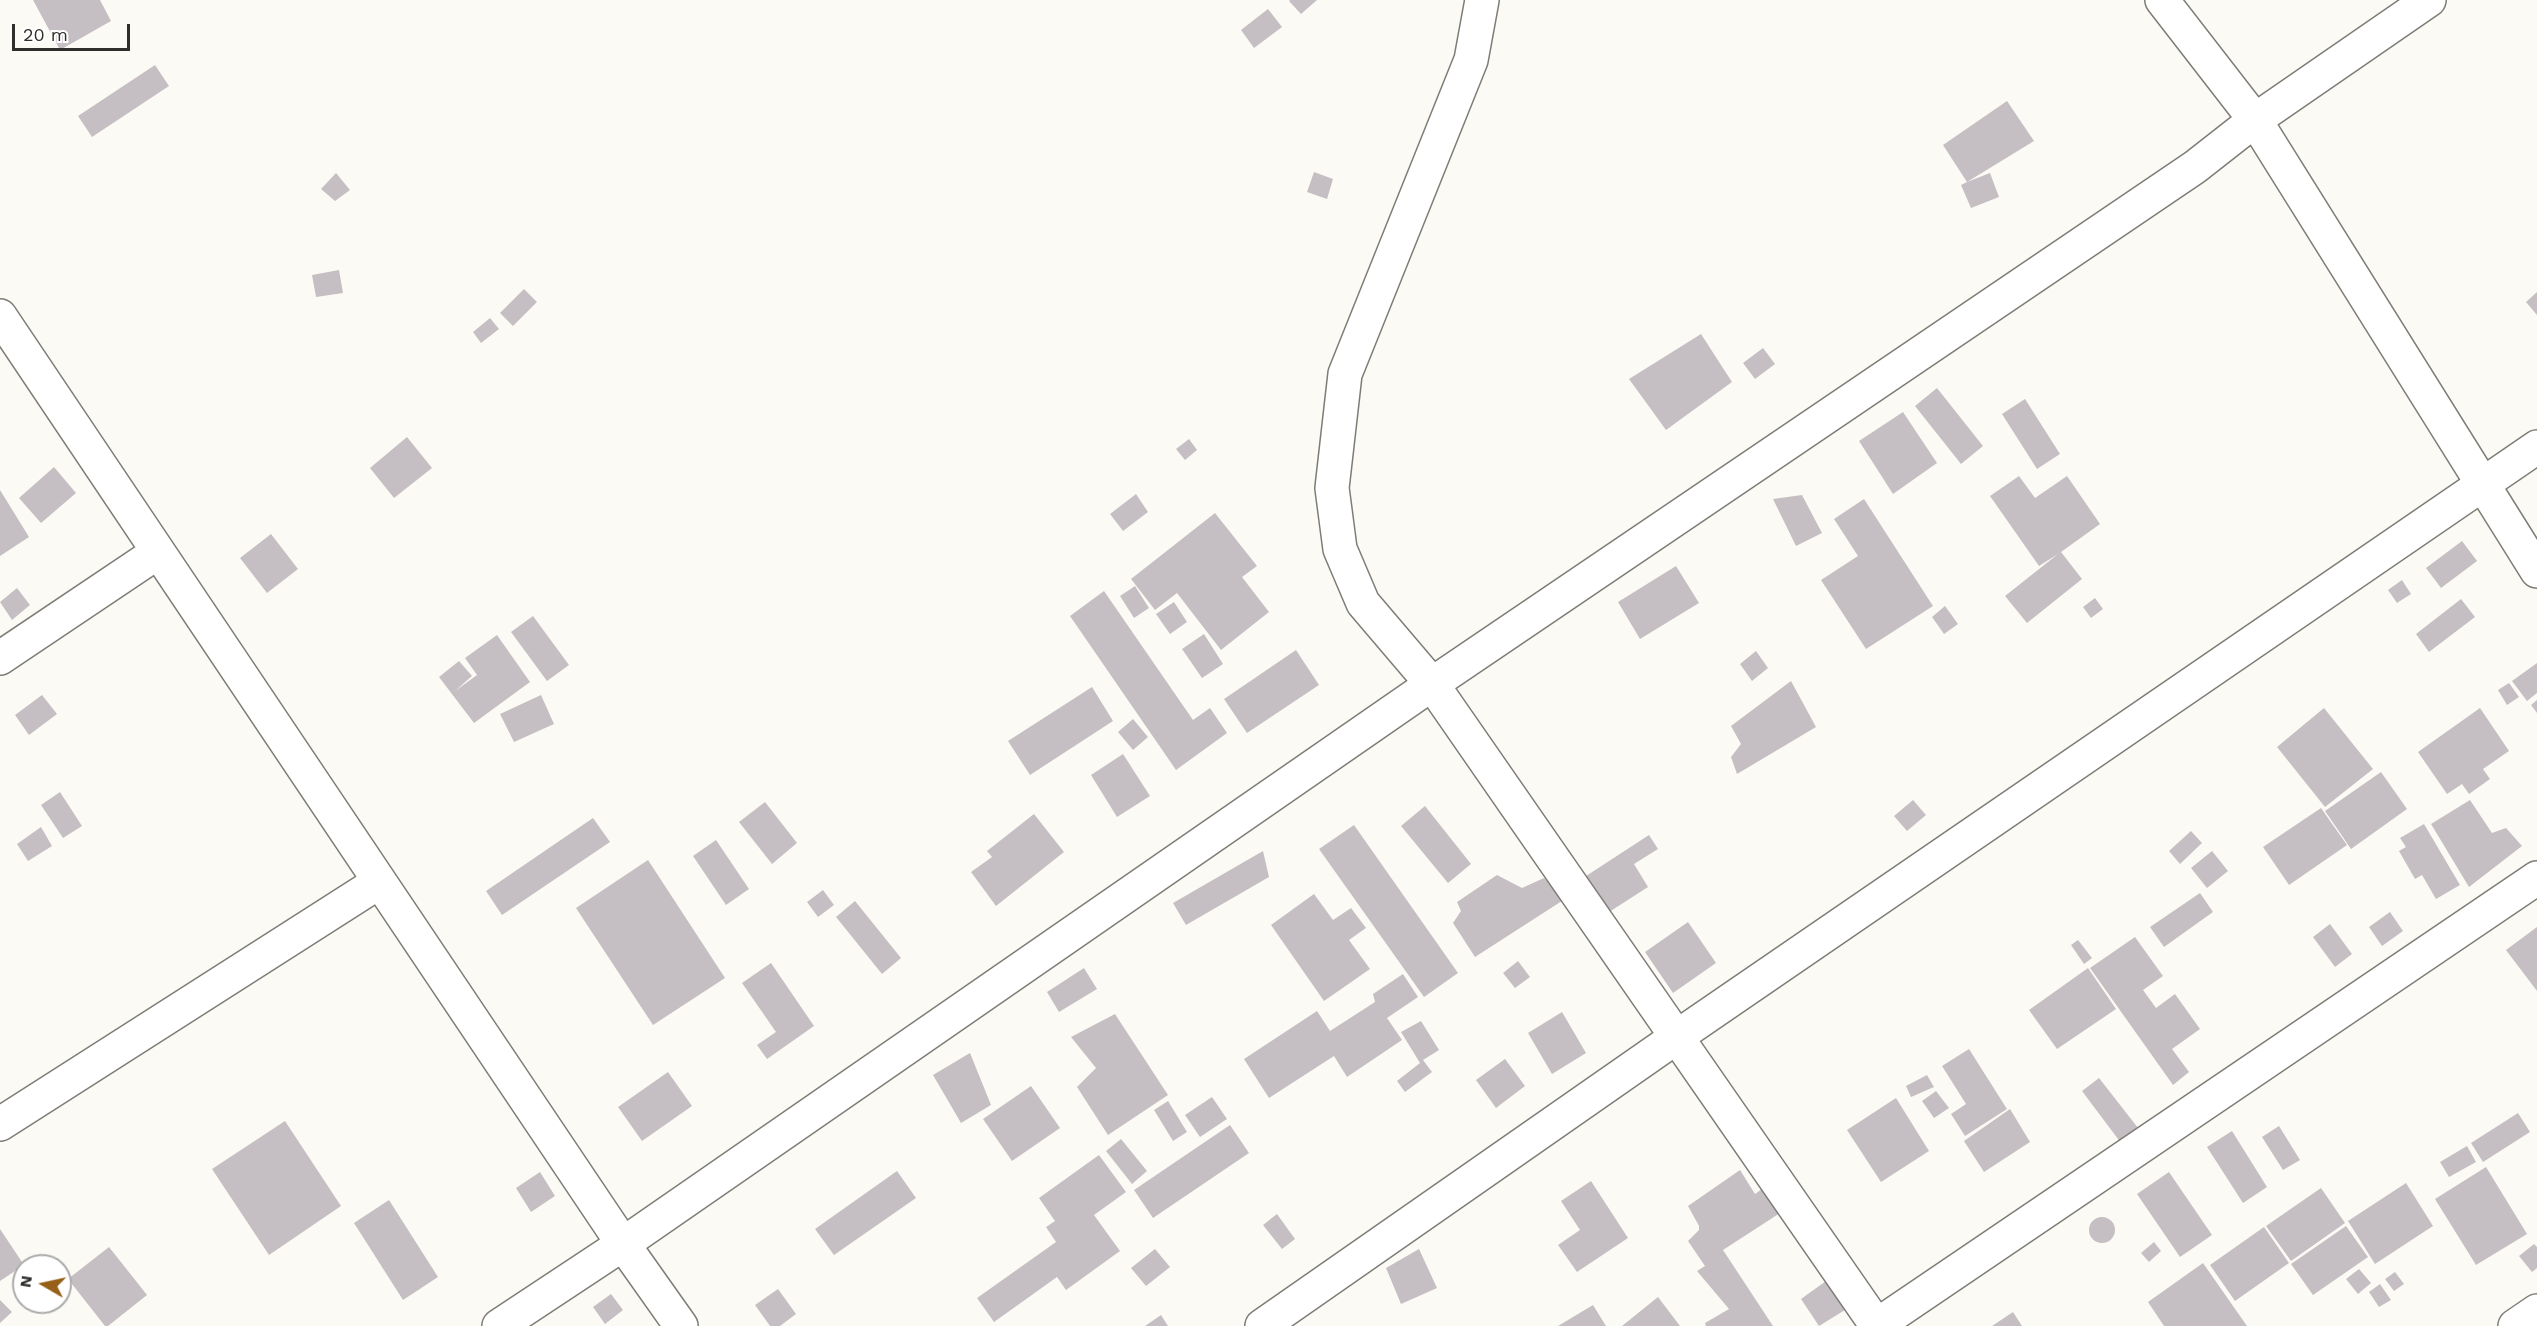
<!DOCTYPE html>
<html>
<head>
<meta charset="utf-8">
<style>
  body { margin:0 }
  #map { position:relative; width:2537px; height:1326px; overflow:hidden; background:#fcfaf4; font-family:"Work Sans",sans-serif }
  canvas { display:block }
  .north { position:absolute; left:12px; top:1254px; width:60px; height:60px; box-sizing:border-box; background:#fff; border:2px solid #acabab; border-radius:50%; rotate:279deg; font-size:16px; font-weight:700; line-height:24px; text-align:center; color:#2f2e2c }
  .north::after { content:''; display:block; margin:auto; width:21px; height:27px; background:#976019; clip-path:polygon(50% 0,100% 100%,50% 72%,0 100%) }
  .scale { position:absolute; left:12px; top:24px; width:118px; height:27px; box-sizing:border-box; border:3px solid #2f2e2c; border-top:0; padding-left:8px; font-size:18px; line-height:21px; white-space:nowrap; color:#2f2e2c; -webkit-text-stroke:4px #fff; paint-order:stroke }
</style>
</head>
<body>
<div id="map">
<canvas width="2537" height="1326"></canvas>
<div class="north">N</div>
<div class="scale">20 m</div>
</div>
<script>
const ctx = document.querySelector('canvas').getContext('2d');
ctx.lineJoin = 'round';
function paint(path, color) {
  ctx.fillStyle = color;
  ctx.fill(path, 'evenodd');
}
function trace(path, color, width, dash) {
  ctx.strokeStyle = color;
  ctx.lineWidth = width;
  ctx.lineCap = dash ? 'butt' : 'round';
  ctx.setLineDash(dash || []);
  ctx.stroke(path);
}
const building = new Path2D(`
  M 33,0 L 100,0 L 111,21 L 60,50 Z
  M 1290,0 L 1317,0 L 1301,14 L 1289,1 Z
  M 1268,9 L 1282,27 L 1254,48 L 1241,30 Z
  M 155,65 L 169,86 L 92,137 L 78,116 Z
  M 2007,101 L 2034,141 L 1967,182 L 1990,173 L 1999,197 L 1971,208 L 1961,185 L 1967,182 L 1943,145 Z
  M 1314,172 L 1333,179 L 1327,199 L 1307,192 Z
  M 336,173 L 350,190 L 335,201 L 321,189 Z
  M 339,270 L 343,293 L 316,297 L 312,275 Z
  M 524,289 L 537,302 L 513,326 L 500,313 Z
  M 2537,292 L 2537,315 L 2526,302 Z
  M 490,318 L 499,329 L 481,343 L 473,332 Z
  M 1701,334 L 1732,382 L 1666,430 L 1629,379 Z
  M 1763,348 L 1775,364 L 1755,379 L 1743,363 Z
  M 1937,388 L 1983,446 L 1961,464 L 1915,406 Z
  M 2025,399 L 2060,454 L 2037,469 L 2002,414 Z
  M 1903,412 L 1937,463 L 1893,494 L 1859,441 Z
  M 407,437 L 432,468 L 394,498 L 370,468 Z
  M 1189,439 L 1197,450 L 1185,460 L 1176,449 Z
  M 54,467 L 76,493 L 41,523 L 19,498 Z
  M 2019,476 L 2035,498 L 2067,476 L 2100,524 L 2061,552 L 2082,579 L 2027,623 L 2005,596 L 2058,554 L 2039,566 L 1990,496 Z
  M 0,490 L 29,537 L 0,556 Z
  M 1136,494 L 1148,512 L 1123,531 L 1110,514 Z
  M 1802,495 L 1822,533 L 1796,546 L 1773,499 Z
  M 1864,499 L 1933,606 L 1866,649 L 1821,580 L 1858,556 L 1834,519 Z
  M 1215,513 L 1257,566 L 1242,577 L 1269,612 L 1221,650 L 1177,593 L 1155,610 L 1131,579 Z
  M 271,534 L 298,569 L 267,593 L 240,558 Z
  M 2462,541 L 2477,561 L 2441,588 L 2426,568 Z
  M 1676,566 L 1699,603 L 1640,639 L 1618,602 Z
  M 2402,580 L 2411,594 L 2397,603 L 2388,590 Z
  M 1135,586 L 1149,608 L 1134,618 L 1120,596 Z
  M 17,588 L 30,605 L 12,620 L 0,602 Z
  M 1104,591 L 1193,720 L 1210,708 L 1227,733 L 1176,770 L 1070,616 Z
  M 2095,598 L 2103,609 L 2091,618 L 2083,607 Z
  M 2461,599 L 2475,617 L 2429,652 L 2416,634 Z
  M 1174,602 L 1187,622 L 1170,634 L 1156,614 Z
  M 1945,606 L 1958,624 L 1944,634 L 1932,617 Z
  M 533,616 L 569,665 L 547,681 L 511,632 Z
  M 1204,634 L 1223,664 L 1202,678 L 1182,649 Z
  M 497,635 L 530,682 L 474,723 L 439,677 L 459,661 L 472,676 L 455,691 L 477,675 L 465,658 Z
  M 1296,650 L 1319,685 L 1247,733 L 1224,699 Z
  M 1756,651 L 1768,668 L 1752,681 L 1740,664 Z
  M 2537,663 L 2537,693 L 2527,701 L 2512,681 Z
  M 1791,681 L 1816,727 L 1737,774 L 1731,757 L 1741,744 L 1731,726 Z
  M 2509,683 L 2519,697 L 2507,705 L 2498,690 Z
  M 1092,687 L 1113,721 L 1030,775 L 1008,741 Z
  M 42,695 L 57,714 L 29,735 L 15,715 Z
  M 541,695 L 554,724 L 514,742 L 500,714 Z
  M 2537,700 L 2537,713 L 2531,705 Z
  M 2324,708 L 2373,769 L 2325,807 L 2277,747 Z
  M 2480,708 L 2509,751 L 2483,769 L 2490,779 L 2469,794 L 2462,784 L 2447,794 L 2418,752 Z
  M 1133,719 L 1148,737 L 1133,750 L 1118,732 Z
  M 1123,754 L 1150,796 L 1117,817 L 1091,775 Z
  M 2381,772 L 2407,809 L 2351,849 L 2325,811 Z
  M 60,792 L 82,826 L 63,838 L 41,805 Z
  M 1913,800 L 1926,815 L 1907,831 L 1894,816 Z
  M 2470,800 L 2492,833 L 2506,828 L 2522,846 L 2469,887 L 2431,824 Z
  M 765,802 L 797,843 L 772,864 L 739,822 Z
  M 1425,806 L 1471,864 L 1448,883 L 1401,826 Z
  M 2321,808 L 2347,845 L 2289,885 L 2263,847 Z
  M 1034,814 L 1064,852 L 996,906 L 971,872 L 992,857 L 987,851 Z
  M 593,818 L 610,842 L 502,915 L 486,891 Z
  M 2424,824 L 2460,885 L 2436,899 L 2422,875 L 2415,879 L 2399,851 L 2406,847 L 2400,838 Z
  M 1354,825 L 1458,973 L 1424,997 L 1319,849 Z
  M 41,827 L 52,846 L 28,861 L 17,844 Z
  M 2191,831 L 2202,843 L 2180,864 L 2169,851 Z
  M 1649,835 L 1658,849 L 1634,864 L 1648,887 L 1606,914 L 1583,878 Z
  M 716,840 L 749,889 L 726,905 L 693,856 Z
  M 1263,851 L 1269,877 L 1186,925 L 1173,903 Z
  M 2212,851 L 2228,871 L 2207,888 L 2191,868 Z
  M 648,860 L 725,978 L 653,1025 L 576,908 Z
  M 1497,875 L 1522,888 L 1544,878 L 1565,899 L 1475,957 L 1453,923 L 1461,911 L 1457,902 Z
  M 823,890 L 834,905 L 818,917 L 807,902 Z
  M 2200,893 L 2213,912 L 2164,947 L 2150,927 Z
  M 1314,894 L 1333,920 L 1351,908 L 1366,928 L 1349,940 L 1370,969 L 1324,1001 L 1271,925 Z
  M 855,901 L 901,958 L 882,974 L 836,917 Z
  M 2390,912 L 2403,931 L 2382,946 L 2369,927 Z
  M 1688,922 L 1716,963 L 1673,993 L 1645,952 Z
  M 2330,924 L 2352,954 L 2335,967 L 2313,937 Z
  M 2537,927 L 2537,991 L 2506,950 Z
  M 2135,937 L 2163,976 L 2143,990 L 2156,1008 L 2175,994 L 2200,1029 L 2172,1049 L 2189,1072 L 2173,1085 L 2090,968 Z
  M 2078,940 L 2092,958 L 2084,964 L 2071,945 Z
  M 1518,961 L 1530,977 L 1515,988 L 1503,973 Z
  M 771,963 L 814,1026 L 767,1059 L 757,1045 L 776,1032 L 742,983 Z
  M 1084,968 L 1097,989 L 1059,1012 L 1047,992 Z
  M 2088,968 L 2116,1009 L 2057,1049 L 2029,1010 Z
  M 1403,974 L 1418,997 L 1387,1018 L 1402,1040 L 1347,1077 L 1334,1056 L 1269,1098 L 1244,1059 L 1317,1011 L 1330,1031 L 1375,1002 L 1373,994 Z
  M 1562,1012 L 1586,1053 L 1552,1074 L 1528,1033 Z
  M 1115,1014 L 1168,1095 L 1108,1135 L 1077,1087 L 1096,1068 L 1071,1037 Z
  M 1421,1021 L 1439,1050 L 1423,1060 L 1432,1072 L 1405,1092 L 1397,1081 L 1420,1063 L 1401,1032 Z
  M 1969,1049 L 2007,1109 L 1965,1136 L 1951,1114 L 1966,1104 L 1942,1066 Z
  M 970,1053 L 991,1105 L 961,1123 L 933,1075 Z
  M 1505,1059 L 1525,1086 L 1496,1108 L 1476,1080 Z
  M 668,1072 L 692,1106 L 642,1141 L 618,1107 Z
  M 1927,1075 L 1934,1087 L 1911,1097 L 1906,1086 Z
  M 2099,1078 L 2142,1133 L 2124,1147 L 2082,1091 Z
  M 1031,1086 L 1060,1128 L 1012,1161 L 983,1119 Z
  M 1936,1091 L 1949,1108 L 1934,1118 L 1922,1101 Z
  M 1212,1097 L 1227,1119 L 1200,1137 L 1185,1115 Z
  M 1896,1098 L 1929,1151 L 1881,1182 L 1847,1130 Z
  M 1168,1101 L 1187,1132 L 1173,1141 L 1154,1110 Z
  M 2010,1109 L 2030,1142 L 1984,1172 L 1964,1141 Z
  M 2518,1113 L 2530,1132 L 2483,1162 L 2471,1143 Z
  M 285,1121 L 341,1206 L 269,1255 L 212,1169 Z
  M 1230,1125 L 1249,1153 L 1153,1218 L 1134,1190 Z
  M 2279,1126 L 2300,1160 L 2283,1170 L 2262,1137 Z
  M 2232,1131 L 2267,1187 L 2243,1203 L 2207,1147 Z
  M 1121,1139 L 1147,1171 L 1132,1184 L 1106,1151 Z
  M 2467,1146 L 2476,1162 L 2449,1177 L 2440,1162 Z
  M 1099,1155 L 1126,1192 L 1094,1215 L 1120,1251 L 1066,1290 L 1057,1277 L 994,1322 L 977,1298 L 1056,1242 L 1046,1227 L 1055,1221 L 1039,1198 Z
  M 2486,1167 L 2527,1234 L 2476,1265 L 2435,1199 Z
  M 1740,1170 L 1755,1194 L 1762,1189 L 1780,1213 L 1723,1250 L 1773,1326 L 1706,1326 L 1705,1323 L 1729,1309 L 1697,1271 L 1705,1266 L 1688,1241 L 1699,1230 L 1699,1226 L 1688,1206 Z
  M 897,1171 L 916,1198 L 834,1255 L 815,1229 Z
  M 540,1172 L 555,1196 L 531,1212 L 516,1188 Z
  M 2169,1172 L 2212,1235 L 2180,1257 L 2137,1194 Z
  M 1591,1181 L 1628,1238 L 1577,1272 L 1558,1245 L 1580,1230 L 1561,1201 Z
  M 2406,1183 L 2433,1226 L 2375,1264 L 2348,1221 Z
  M 2321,1188 L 2345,1223 L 2291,1261 L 2266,1226 Z
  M 389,1200 L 438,1277 L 403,1300 L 354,1223 Z
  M 1277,1214 L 1295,1239 L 1282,1249 L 1263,1225 Z
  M2089 1230a13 13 0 1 1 26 0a13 13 0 1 1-26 0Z
  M 2346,1226 L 2368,1257 L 2313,1295 L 2291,1264 Z
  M 2264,1227 L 2289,1263 L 2235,1301 L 2210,1265 Z
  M 0,1229 L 24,1265 L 0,1281 Z
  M 2154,1242 L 2161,1251 L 2149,1262 L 2141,1253 Z
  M 2534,1244 L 2537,1247 L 2537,1268 L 2532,1272 L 2519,1256 Z
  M 109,1247 L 147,1295 L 108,1326 L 105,1326 L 68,1279 Z
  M 1155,1249 L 1170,1267 L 1146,1286 L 1131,1268 Z
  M 1419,1249 L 1437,1288 L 1401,1304 L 1386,1268 Z
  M 2203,1263 L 2247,1326 L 2164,1326 L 2148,1302 Z
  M 2359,1269 L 2371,1283 L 2358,1294 L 2346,1279 Z
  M 2395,1272 L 2404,1284 L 2394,1291 L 2385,1279 Z
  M 1826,1281 L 1845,1310 L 1819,1326 L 1801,1299 Z
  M 2380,1284 L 2391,1300 L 2379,1307 L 2369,1292 Z
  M 778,1289 L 796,1314 L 780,1326 L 770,1326 L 755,1305 Z
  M 611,1294 L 623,1310 L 605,1324 L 593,1307 Z
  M 1658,1297 L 1680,1326 L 1622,1326 Z
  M 0,1300 L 12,1312 L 0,1323 Z
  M 1593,1305 L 1606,1326 L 1558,1326 Z
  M 2013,1312 L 2022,1326 L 1992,1326 Z
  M 1161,1315 L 1168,1326 L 1145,1326 Z`);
const street = new Path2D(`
  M 1482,0 L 1471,60 L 1345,374 L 1332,488 L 1340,549 L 1363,603 L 1432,684 L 1877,1326
  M 2162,0 L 2255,120 L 2537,571
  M 0,316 L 623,1244 L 681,1326
  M 0,658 L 158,552
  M 0,1124 L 379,882
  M 499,1326 L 623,1244 L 1432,684 L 2195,167 L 2255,120 L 2429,0
  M 1262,1326 L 1678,1036 L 2537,447
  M 1876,1326 L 2537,878
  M 2515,1326 L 2537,1311`);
paint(building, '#c5bfc3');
trace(street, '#7e7c76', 36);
trace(street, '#fff', 33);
</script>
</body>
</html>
